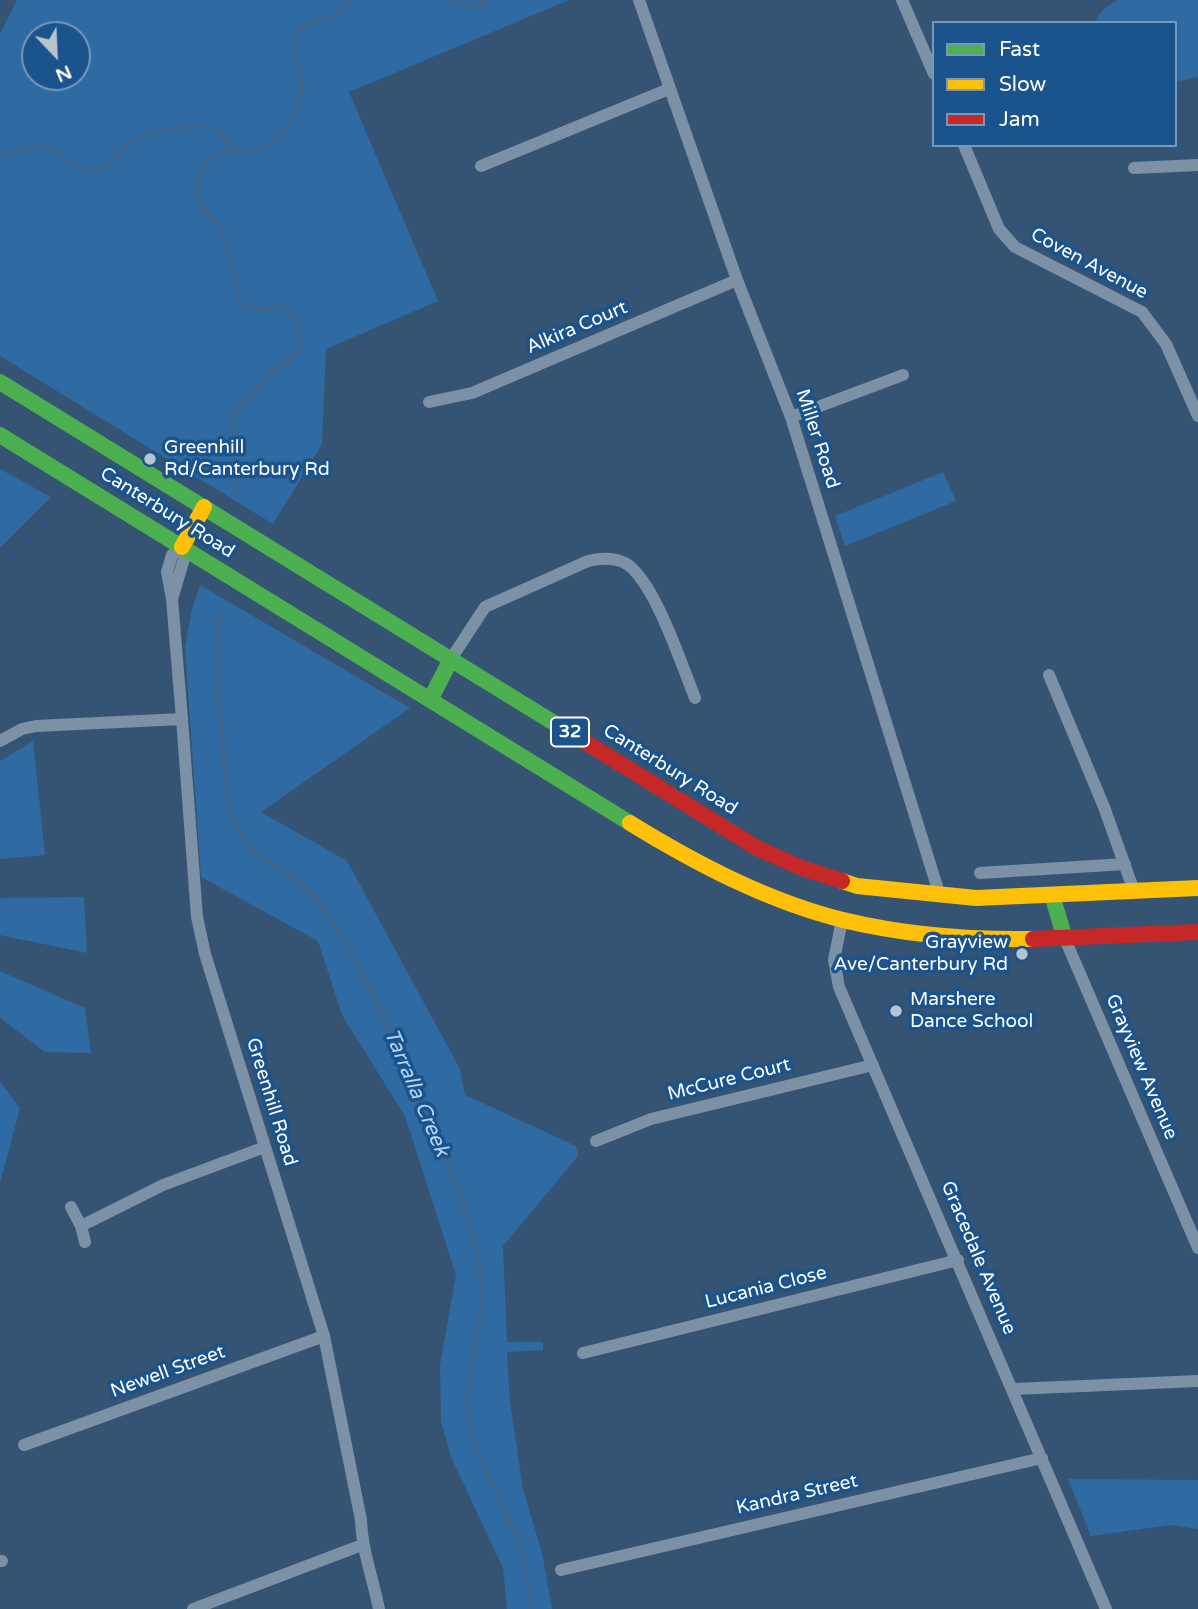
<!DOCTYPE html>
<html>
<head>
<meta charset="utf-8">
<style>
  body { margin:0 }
  #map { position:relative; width:1198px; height:1609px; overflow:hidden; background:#355473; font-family:"Varela Round",sans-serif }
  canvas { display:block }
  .legend { position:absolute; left:932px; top:21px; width:245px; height:126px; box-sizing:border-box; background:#1b538d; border:2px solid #7698bb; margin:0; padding:9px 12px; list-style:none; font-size:21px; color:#fff }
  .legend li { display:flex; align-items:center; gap:14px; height:35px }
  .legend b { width:35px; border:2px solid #7698bb }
  .north { position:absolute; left:21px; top:21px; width:70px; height:70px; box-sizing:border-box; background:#1b538d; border:2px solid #7698bb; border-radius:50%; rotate:157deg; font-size:19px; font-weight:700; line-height:28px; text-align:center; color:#fff }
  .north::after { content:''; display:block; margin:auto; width:24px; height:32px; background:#b8c3ce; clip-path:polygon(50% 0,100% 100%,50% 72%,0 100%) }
</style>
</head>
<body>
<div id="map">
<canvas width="1198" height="1609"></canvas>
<ul class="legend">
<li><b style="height:9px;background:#4caf50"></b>Fast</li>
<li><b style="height:9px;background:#ffc107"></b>Slow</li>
<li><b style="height:9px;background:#c62828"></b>Jam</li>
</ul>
<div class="north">N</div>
</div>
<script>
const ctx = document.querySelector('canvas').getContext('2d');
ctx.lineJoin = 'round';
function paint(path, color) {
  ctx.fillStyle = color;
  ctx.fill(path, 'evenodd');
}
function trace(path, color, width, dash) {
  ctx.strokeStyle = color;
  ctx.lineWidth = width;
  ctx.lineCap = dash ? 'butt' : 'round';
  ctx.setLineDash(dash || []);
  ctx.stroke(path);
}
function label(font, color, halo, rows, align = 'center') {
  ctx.font = font + ' "Varela Round",sans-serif';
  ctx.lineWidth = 7;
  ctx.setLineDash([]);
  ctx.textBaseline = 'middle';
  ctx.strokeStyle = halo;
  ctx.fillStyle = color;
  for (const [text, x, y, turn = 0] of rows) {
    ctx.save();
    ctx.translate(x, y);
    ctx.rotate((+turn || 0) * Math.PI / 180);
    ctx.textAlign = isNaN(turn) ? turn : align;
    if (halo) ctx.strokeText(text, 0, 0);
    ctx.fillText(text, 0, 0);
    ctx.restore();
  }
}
const green = new Path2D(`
  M 17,0 L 569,0 L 349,92 L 438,301 L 326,349 L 322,444 L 273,524 L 0,356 L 0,34 ZM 35,35 L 77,35 L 77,77 L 35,77 Z
  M 1119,0 L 1198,0 L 1198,77 L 1175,82 L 1175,23 L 1095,23 C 1099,12 1108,4 1119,0 Z
  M 0,469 L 51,497 L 0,548 Z
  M 943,472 L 956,501 L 845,546 L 835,516 Z
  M 200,585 L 410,708 L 261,812 L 347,861 L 460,1069 L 465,1095 L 576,1146 L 578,1156 L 503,1246 L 507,1342 L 543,1342 L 543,1350 L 507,1352 L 510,1402 L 523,1489 L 542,1553 L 552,1609 L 507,1609 L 503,1568 L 451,1457 L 441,1421 L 440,1365 L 456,1275 L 405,1116 L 342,1015 L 318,941 L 201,877 L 185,647 L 191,613 Z
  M 33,741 L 45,855 L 0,859 L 0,761 Z
  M 84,897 L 87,953 L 0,935 L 0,898 Z
  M 0,971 L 85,1008 L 91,1053 L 45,1052 L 0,1018 Z
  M 0,1082 L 20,1108 L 0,1183 Z
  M 1068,1479 L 1198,1480 L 1198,1529 L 1171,1525 L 1091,1536 Z`);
const stream = new Path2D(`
  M 453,0 L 473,7 L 486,0
  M 234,150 C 209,150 188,179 199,202 C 205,214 215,218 221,228 L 234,275 L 238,298 L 243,305 L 258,309 L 286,308 C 301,319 302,340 296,355 L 271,371 L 255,392 L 234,413 L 232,421 L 235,436 L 236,494
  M 0,156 C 15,151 43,141 57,152 C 68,160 74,169 89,170 C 112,172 120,149 137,138 C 149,131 198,122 211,127 C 221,131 226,144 234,150 C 269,158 299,123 301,89 C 302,69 290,50 298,31 L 316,19 L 334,16 L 351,0
  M 219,617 C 214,664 219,710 224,757 C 226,780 226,806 236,827 C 252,862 297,871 319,903 C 350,946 371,993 394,1040 C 423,1101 450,1162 470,1226 C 477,1249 483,1277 481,1301 C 479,1340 463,1380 469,1419 C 476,1462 503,1500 517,1540 C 525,1562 528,1586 533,1609`);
const street = new Path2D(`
  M 639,0 L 737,280 L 791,417 L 940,896
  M 902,0 L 934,74
  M 964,145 L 999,229 L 1015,247 L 1142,312 L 1166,344 L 1198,416
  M 481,166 L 669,89
  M 1134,168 L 1198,165
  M 429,402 L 472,393 L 737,280
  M 791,417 L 903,375
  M 172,599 L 184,559 L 182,547 L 172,555 L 167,572 L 172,599 L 182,719 L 197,917 L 205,954 L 324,1336 L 361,1520 C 362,1550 373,1579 379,1609
  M 451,659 L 485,607 L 588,561 C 601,558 613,557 625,563 C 654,579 682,666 695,698
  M 1049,675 L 1104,807 L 1134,891
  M 0,741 L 22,729 L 36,726 L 182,719
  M 980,873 L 1125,864
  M 842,920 L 834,960 L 839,987 L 1106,1609
  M 1065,939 L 1198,1248
  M 596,1141 L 651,1119 L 873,1065
  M 71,1207 L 81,1226 L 85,1242
  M 81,1226 L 163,1185 L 265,1147
  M 583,1353 L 958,1260
  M 1014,1389 L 1198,1381
  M 24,1445 L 324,1336
  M 0,1561 L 2,1561
  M 561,1570 L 1042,1458
  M 193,1609 L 362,1545`);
const fast = new Path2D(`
  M 0,382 L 572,734
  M 0,435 L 630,823
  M 430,700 L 451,659
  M 1052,895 L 1065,939`);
const slow = new Path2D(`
  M 182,547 L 204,507
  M 630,823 C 695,863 767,901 843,920 C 905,935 969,940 1033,939
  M 842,881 L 857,886 L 976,898 L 1198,888`);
const jam = new Path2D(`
  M 572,734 L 757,848 L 802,868 L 842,881
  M 1033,939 L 1198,932`);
const markers = [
  [150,459,7,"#b8c3ce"],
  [1022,954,7,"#b8c3ce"],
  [896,1011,7,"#b8c3ce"]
];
const shields = [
  [570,732,38]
];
const shieldNames = [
  ["32",570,732]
];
const streetNames = [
  ["Coven Avenue",1089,264,28],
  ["Alkira Court",577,328,-23],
  ["Miller Road",817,439,72],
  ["Canterbury Road",167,513,32],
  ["Canterbury Road",670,770,32],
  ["Grayview Avenue",1141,1067,67],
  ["McCure Court",729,1080,-14],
  ["Greenhill Road",271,1102,73],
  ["Gracedale Avenue",978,1258,67],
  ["Lucania Close",766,1288,-14],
  ["Newell Street",168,1372,-20],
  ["Kandra Street",797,1495,-13]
];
const poiNames = [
  ["Greenhill",164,448],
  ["Rd/Canterbury Rd",164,470],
  ["Grayview",1008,943,"right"],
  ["Ave/Canterbury Rd",1008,965,"right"],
  ["Marshere",910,1000],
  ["Dance School",910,1022]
];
const waterNames = [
  ["Tarralla Creek",416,1093,67]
];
paint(green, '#2f6aa3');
trace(stream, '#3e668e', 4.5);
trace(street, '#7c91a6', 12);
trace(fast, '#4caf50', 16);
trace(slow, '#ffc107', 16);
trace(jam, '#c62828', 16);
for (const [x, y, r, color] of markers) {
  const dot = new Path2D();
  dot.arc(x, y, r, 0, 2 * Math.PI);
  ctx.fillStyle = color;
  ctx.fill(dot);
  trace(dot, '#1b538d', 2.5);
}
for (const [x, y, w] of shields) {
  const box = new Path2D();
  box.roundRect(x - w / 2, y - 14.5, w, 29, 5);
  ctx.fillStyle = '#1b538d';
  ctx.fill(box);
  trace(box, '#fff', 2);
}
label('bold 18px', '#fff', null, shieldNames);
label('19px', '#fff', '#1b538d', streetNames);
label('19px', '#fff', '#1b538d', poiNames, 'left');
label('italic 21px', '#b3d5f4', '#1b538d', waterNames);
</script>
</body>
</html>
